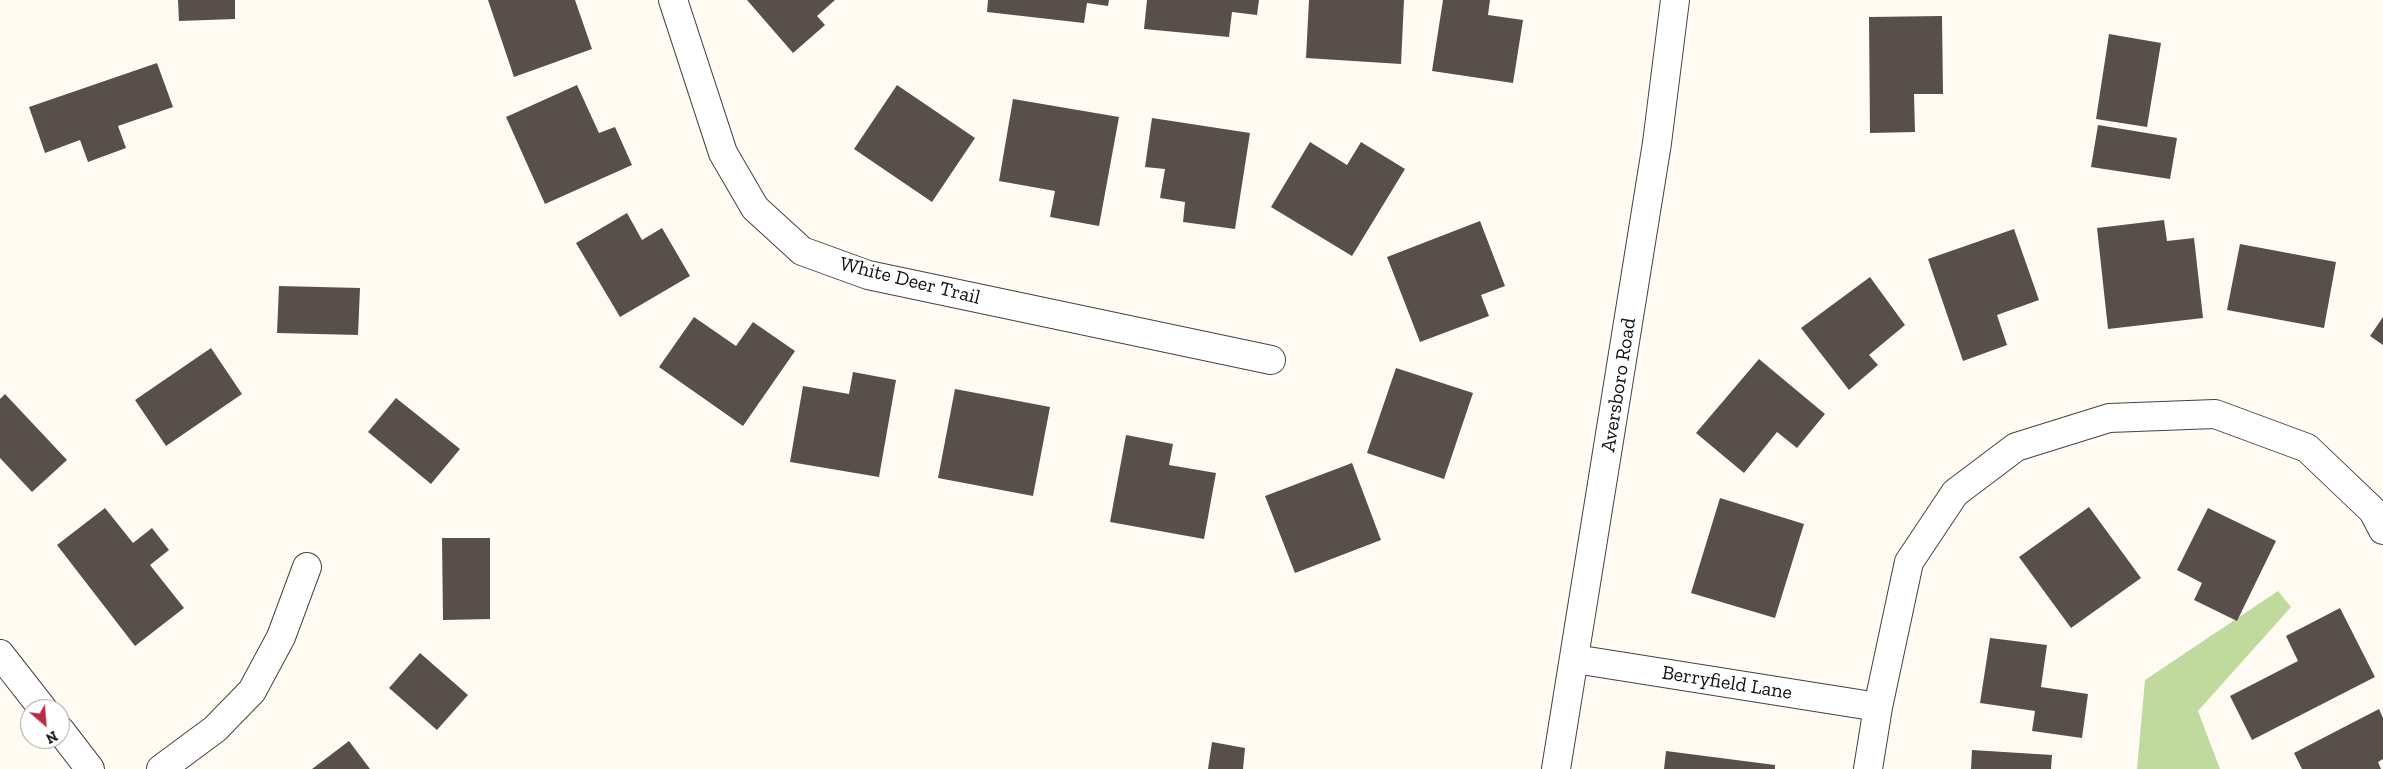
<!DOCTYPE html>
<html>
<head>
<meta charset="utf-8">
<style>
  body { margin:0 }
  #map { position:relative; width:2383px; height:769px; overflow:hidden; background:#fffbf3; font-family:"Zilla Slab",serif }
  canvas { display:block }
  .north { position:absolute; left:20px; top:699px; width:50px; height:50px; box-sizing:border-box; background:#fff; border:1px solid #9f9f9f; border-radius:50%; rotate:153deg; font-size:14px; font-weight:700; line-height:20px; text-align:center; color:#101010 }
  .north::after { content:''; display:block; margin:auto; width:18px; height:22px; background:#bc2b46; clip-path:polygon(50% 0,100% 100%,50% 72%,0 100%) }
</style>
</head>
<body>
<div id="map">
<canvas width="2383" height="769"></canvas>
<div class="north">N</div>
</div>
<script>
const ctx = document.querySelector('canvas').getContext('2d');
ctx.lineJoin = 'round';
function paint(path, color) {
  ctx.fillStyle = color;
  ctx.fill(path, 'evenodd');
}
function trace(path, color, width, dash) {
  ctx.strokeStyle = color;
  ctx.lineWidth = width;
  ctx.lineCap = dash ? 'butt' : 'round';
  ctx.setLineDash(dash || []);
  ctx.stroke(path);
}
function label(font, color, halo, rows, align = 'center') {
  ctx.font = font + ' "Zilla Slab",serif';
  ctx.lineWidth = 5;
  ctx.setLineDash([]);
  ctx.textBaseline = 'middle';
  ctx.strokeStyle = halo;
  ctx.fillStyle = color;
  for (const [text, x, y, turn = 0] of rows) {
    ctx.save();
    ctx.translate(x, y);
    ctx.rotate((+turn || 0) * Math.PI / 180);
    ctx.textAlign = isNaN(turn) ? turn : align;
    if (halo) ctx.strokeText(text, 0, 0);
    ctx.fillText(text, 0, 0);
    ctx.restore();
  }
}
const forest = new Path2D(`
  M 2278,591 L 2291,607 L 2198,711 L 2220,769 L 2137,769 L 2145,680 Z`);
const building = new Path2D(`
  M 178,0 L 235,0 L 235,19 L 179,21 Z
  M 488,0 L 575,0 L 592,49 L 514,77 Z
  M 747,0 L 835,0 L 817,16 L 825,25 L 793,53 Z
  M 988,0 L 1109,0 L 1108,6 L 1087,3 L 1084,23 L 987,12 Z
  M 1147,0 L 1259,0 L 1257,15 L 1232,12 L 1229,37 L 1144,29 Z
  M 1309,0 L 1404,0 L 1401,64 L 1306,58 Z
  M 1443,0 L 1490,0 L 1488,15 L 1523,20 L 1513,83 L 1432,71 Z
  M 1942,16 L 1943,94 L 1914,94 L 1915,132 L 1870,133 L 1869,17 Z
  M 2109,34 L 2161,43 L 2147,127 L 2096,119 Z
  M 157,63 L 173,107 L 118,126 L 126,148 L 88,162 L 80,140 L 45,153 L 29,107 Z
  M 577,85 L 599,133 L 615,127 L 632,165 L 545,204 L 506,117 Z
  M 897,85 L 975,138 L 932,202 L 854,149 Z
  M 1013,99 L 1119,117 L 1099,226 L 1050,217 L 1055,191 L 999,181 Z
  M 1152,118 L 1250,133 L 1235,229 L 1183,222 L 1185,202 L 1160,198 L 1165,169 L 1145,167 Z
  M 2098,125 L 2177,138 L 2170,179 L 2091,167 Z
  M 1310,142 L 1347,165 L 1361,142 L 1405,169 L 1352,256 L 1271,207 Z
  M 627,213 L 642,240 L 662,228 L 690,276 L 620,317 L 576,243 Z
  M 2164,220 L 2167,241 L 2194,238 L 2203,318 L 2108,329 L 2097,228 Z
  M 1480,221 L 1505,286 L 1481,295 L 1489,316 L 1420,342 L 1387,257 Z
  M 2014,229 L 2039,300 L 1997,315 L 2007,345 L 1963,361 L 1928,259 Z
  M 2240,244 L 2336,262 L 2324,328 L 2227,310 Z
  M 1870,277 L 1905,325 L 1869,355 L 1878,365 L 1849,390 L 1801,328 Z
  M 279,286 L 360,288 L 358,335 L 277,333 Z
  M 694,317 L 736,346 L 753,322 L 795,351 L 743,426 L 659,367 Z
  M 2383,317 L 2383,345 L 2370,336 Z
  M 211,348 L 242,394 L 166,446 L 135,400 Z
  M 1759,359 L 1825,414 L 1797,448 L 1777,432 L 1744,473 L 1696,433 Z
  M 1396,368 L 1473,393 L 1444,479 L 1367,453 Z
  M 853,372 L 896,380 L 879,477 L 790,462 L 803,386 L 849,394 Z
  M 955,389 L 1050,407 L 1033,496 L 938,478 Z
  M 5,394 L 67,460 L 32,492 L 0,458 L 0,399 Z
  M 396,398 L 460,449 L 431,484 L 368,432 Z
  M 1126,435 L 1173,444 L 1169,465 L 1216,473 L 1204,539 L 1110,522 Z
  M 1352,463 L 1381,540 L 1295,573 L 1265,496 Z
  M 1720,498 L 1804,524 L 1775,618 L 1691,593 Z
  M 2089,507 L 2141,578 L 2071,628 L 2019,557 Z
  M 105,508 L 133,543 L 152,528 L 169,550 L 150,565 L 184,608 L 135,646 L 57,545 Z
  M 2208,508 L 2276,541 L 2237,621 L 2194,600 L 2202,583 L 2177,570 Z
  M 442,538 L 490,538 L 490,619 L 443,620 Z
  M 2340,608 L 2375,677 L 2252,740 L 2230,696 L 2298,661 L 2286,636 Z
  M 1990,638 L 2047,645 L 2041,687 L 2088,694 L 2082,738 L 2032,731 L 2035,711 L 1980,703 Z
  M 420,653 L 468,695 L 437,730 L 389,688 Z
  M 2379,709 L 2383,718 L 2383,759 L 2378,762 L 2381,769 L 2302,769 L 2294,753 Z
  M 349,741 L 370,769 L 312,769 Z
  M 1212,742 L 1245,748 L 1243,769 L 1208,769 Z
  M 1972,750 L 2052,755 L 2051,769 L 1971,769 Z
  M 1666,751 L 1775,765 L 1775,769 L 1664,769 Z`);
const minor = new Path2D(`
  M 673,0 L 723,153 L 755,208 L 802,251 L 868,275 L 1271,360
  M 0,654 L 43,709
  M 1575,659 L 1878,707
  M 60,730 L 90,769
  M 161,769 L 215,729 L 252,691 L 281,637 L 307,567
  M 1556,769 L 1657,143 L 1675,0
  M 1868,769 L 1878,707 L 1909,562 L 1955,493 L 2016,447 L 2109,418 L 2215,414 L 2307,448 L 2373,511 L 2383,530`);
const streetNames = [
  ["White Deer Trail",910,281,14],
  ["Aversboro Road",1619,385,-81],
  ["Berryfield Lane",1727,683,9]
];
paint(forest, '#c0d99c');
paint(building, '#584f4c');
trace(minor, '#434343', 30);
trace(minor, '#fff', 28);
label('20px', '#101010', '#fff', streetNames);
</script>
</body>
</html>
